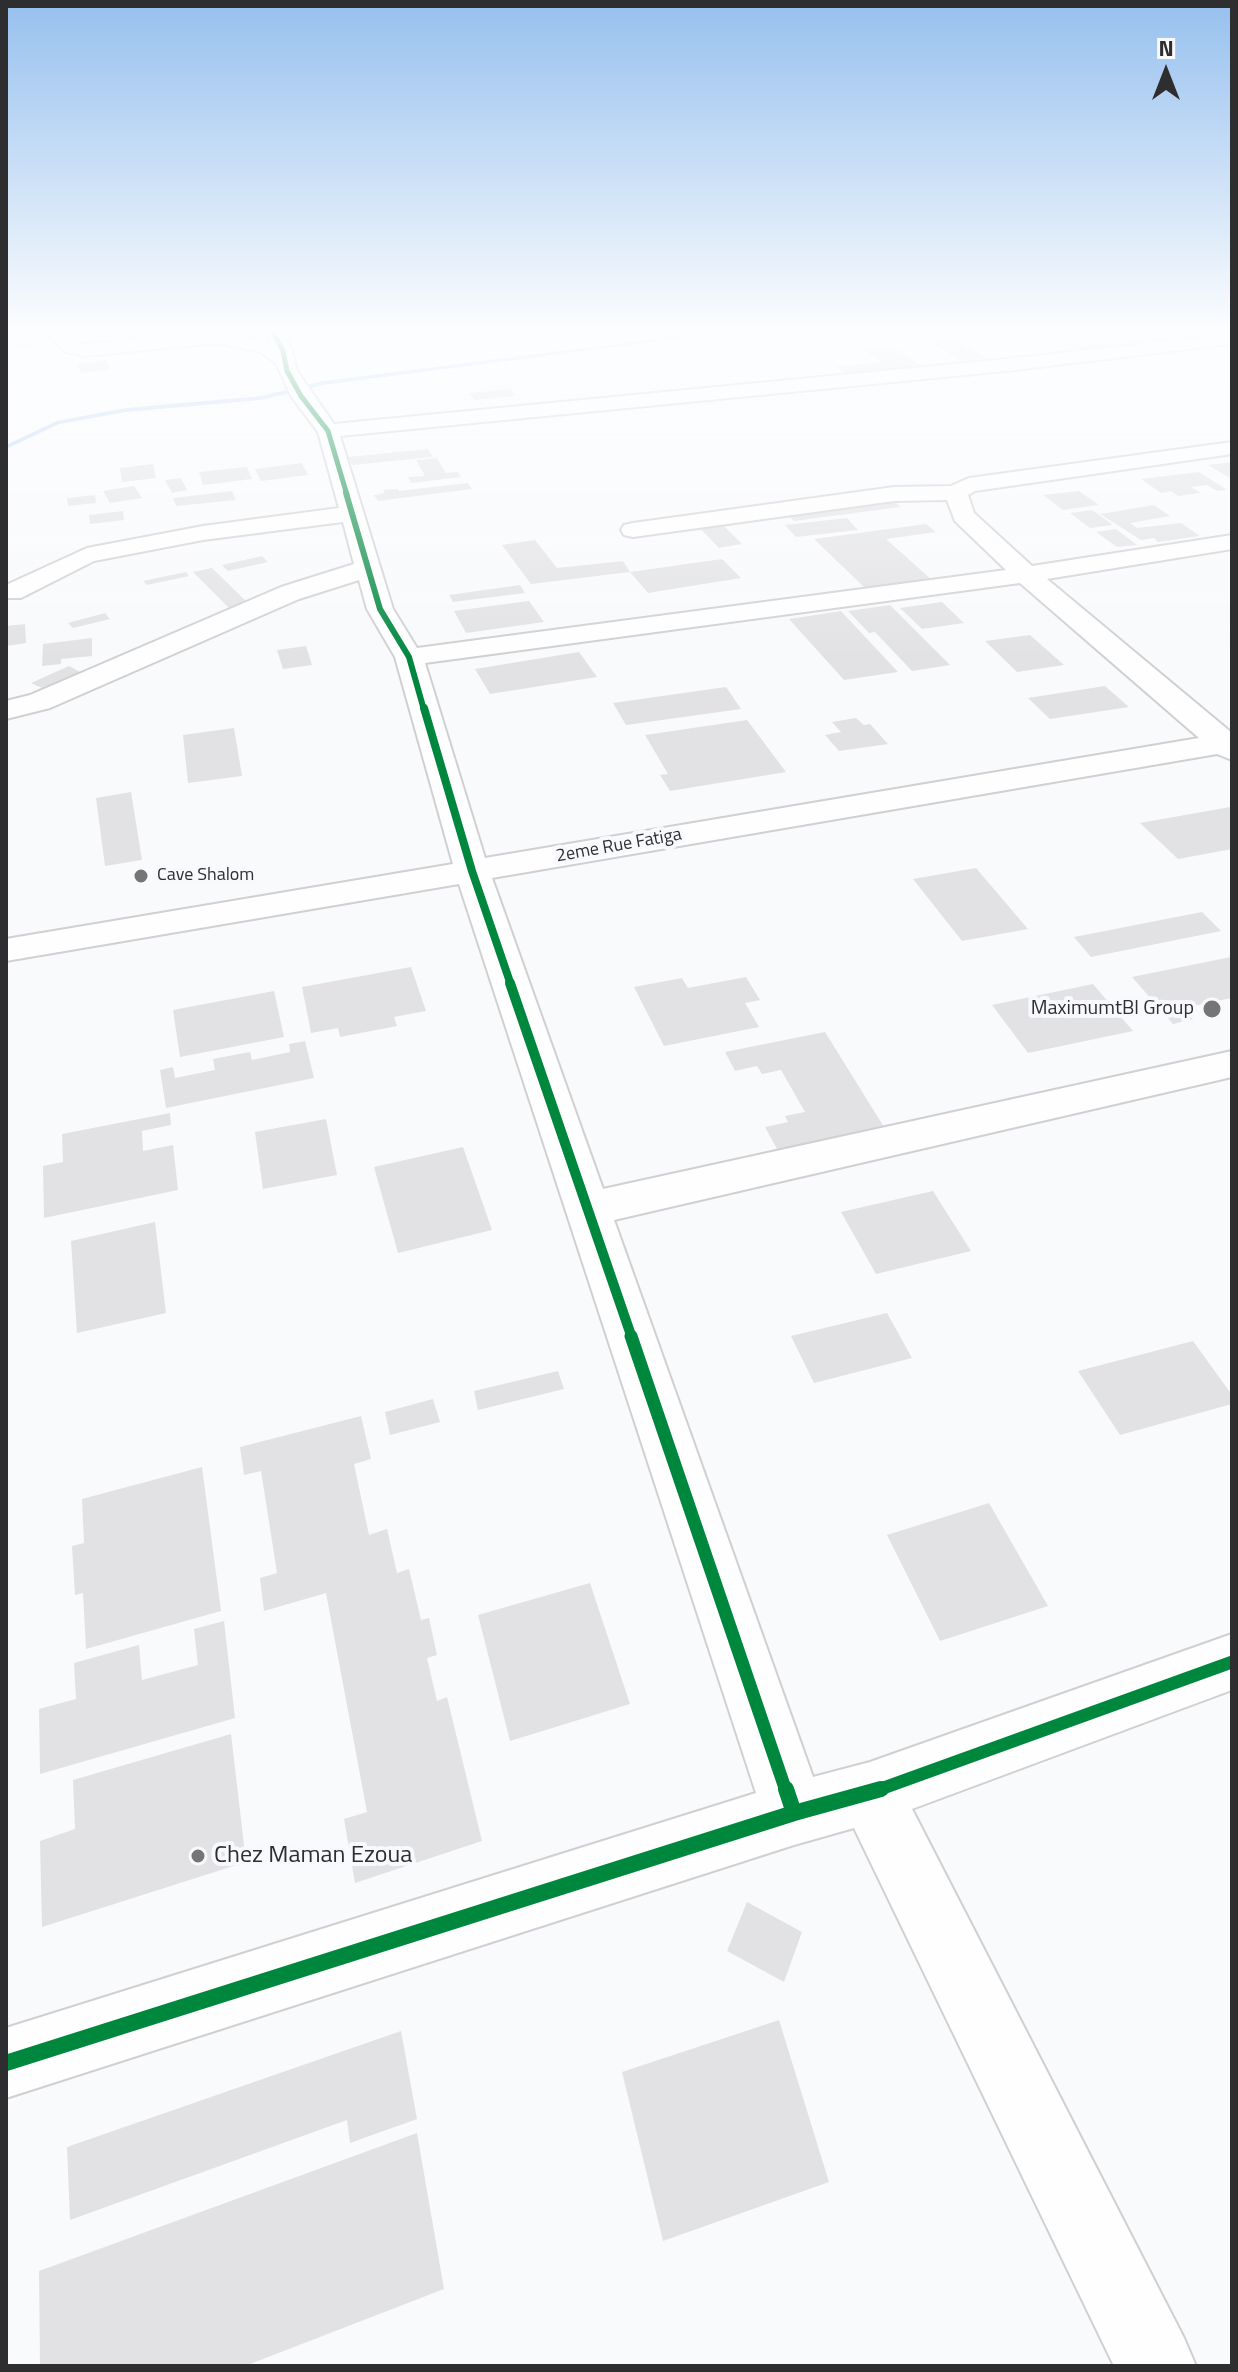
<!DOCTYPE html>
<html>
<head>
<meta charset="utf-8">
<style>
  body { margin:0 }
  #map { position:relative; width:1238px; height:2372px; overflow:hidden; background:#f9fafc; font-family:"Titillium Web",sans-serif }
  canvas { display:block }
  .frame { position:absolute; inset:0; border:8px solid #2e2e30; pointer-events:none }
  .north { position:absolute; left:1126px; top:32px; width:80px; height:80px; -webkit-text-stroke:6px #f8f9fd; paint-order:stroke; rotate:0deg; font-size:22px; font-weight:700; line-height:32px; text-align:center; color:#2e2e30 }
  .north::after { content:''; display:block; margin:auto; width:28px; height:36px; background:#2e2e30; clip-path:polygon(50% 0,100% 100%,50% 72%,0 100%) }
</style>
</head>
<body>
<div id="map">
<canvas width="1238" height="2372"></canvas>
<div class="frame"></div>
<div class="north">N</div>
</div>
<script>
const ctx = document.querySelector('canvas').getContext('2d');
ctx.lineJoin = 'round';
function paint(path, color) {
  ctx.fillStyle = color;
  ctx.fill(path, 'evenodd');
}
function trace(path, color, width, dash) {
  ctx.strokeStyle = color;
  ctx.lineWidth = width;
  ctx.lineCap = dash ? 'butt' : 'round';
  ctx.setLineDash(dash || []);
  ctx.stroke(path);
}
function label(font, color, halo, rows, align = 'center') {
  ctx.font = font + ' "Titillium Web",sans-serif';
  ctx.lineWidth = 8;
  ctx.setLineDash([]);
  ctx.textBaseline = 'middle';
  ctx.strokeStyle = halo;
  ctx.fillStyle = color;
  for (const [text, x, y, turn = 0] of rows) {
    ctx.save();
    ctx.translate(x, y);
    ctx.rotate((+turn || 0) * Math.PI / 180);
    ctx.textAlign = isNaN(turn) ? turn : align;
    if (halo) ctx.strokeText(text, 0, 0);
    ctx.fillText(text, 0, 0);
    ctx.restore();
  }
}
const stream = new Path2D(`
  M 751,327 L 767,327 L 323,385 L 261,400 L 126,412 L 59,424 L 6,449 L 6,445 L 57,421 L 126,408 L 261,396 L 323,381 Z`);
const building = new Path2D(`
  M 22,327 L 48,328 L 50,343 L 17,349 L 16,336 L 6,337 L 6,332 L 23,331 Z
  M 175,327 L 230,327 L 234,334 L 130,344 L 126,332 Z
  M 404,327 L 469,327 L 471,331 L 409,336 Z
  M 1152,327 L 1167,333 L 1134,336 L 1123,330 Z
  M 1085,335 L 1107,348 L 1077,351 L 1055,338 Z
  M 1122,335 L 1139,344 L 1112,347 L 1094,338 Z
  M 1172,335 L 1182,340 L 1147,344 L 1137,339 Z
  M 956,340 L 986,358 L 961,361 L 930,342 Z
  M 893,347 L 926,369 L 850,377 L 836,367 L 881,362 L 864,350 Z
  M 106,360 L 110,370 L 81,373 L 77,364 Z
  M 510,389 L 515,396 L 475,400 L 469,393 Z
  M 428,449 L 433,457 L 352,465 L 348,457 Z
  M 437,458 L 446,473 L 458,472 L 461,477 L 411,483 L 408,477 L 425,476 L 416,460 Z
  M 1232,462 L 1230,478 L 1208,465 Z
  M 302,463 L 308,475 L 261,481 L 255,469 Z
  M 153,464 L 156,478 L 122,482 L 120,468 Z
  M 247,467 L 252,479 L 203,485 L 199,472 Z
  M 1199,472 L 1227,490 L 1217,491 L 1207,485 L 1191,487 L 1201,493 L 1178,496 L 1171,491 L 1161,493 L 1141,479 Z
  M 181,478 L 187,490 L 172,493 L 165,480 Z
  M 468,483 L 472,489 L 378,501 L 374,495 L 385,493 L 383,490 L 398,489 L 399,491 Z
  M 134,486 L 142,498 L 110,503 L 103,491 Z
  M 232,491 L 236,500 L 176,506 L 173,498 Z
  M 1079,491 L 1099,505 L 1063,510 L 1043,495 Z
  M 95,495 L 96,503 L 68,506 L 67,498 Z
  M 889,496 L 901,507 L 794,521 L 783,510 Z
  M 1154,505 L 1170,516 L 1130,523 L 1137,528 L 1181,523 L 1200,536 L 1158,542 L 1154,538 L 1141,540 L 1100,514 Z
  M 1092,510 L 1098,514 L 1113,525 L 1090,528 L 1070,513 Z
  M 123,511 L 124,520 L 90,524 L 89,515 Z
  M 847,518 L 858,530 L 796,537 L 785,525 Z
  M 717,519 L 742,544 L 719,548 L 694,522 Z
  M 926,524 L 936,532 L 886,539 L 932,580 L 866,589 L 814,539 Z
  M 1116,529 L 1137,545 L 1117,547 L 1096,532 Z
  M 535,540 L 557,568 L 623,561 L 630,572 L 531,584 L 502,545 Z
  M 262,556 L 268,562 L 228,571 L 222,565 Z
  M 722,559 L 741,578 L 648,593 L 630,572 Z
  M 212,568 L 248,603 L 229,608 L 193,572 Z
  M 186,572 L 189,576 L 147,585 L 143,581 Z
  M 520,585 L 525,593 L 453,602 L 449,595 Z
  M 529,601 L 544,622 L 466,633 L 454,611 Z
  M 942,602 L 964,623 L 922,629 L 900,608 Z
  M 890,605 L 950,665 L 912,671 L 875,632 L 869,633 L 848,611 Z
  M 841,611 L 898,672 L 844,680 L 789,619 Z
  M 105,613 L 110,619 L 73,628 L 68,623 Z
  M 25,624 L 26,643 L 6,646 L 6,626 Z
  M 1030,635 L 1064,665 L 1017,672 L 985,641 Z
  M 92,638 L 92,656 L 61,659 L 61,664 L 42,666 L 43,644 Z
  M 306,646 L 312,665 L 283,669 L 277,650 Z
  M 579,652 L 597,677 L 490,694 L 475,669 Z
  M 69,666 L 80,672 L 42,688 L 31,683 Z
  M 1105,686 L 1129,707 L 1050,719 L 1028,698 Z
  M 726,687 L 741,709 L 626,725 L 613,703 Z
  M 856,718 L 864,725 L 870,724 L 888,744 L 839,751 L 825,735 L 841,732 L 832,722 Z
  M 747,720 L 786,772 L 670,791 L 660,775 L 668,774 L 645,735 Z
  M 234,728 L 242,776 L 188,783 L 183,735 Z
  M 131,792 L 142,860 L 105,866 L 96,798 Z
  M 1230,807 L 1232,849 L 1178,859 L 1140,823 Z
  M 976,868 L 1028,929 L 962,941 L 913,879 Z
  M 1202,912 L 1221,931 L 1091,957 L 1074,937 Z
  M 1231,957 L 1232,998 L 1183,1008 L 1193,1019 L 1173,1024 L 1132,977 Z
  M 411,967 L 426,1011 L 394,1017 L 397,1026 L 340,1037 L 338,1028 L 311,1033 L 302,987 Z
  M 746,977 L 760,1000 L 745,1003 L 759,1027 L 664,1046 L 634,987 L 682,978 L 688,988 Z
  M 1093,984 L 1133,1031 L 1028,1053 L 992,1005 Z
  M 274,991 L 284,1037 L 180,1057 L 173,1010 Z
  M 825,1032 L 889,1135 L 864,1140 L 858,1132 L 798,1145 L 803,1154 L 782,1158 L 765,1127 L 788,1122 L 785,1116 L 805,1112 L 781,1070 L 762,1074 L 757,1066 L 735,1071 L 725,1052 Z
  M 305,1041 L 314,1078 L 166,1108 L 160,1070 L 173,1067 L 175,1078 L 215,1070 L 213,1059 L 250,1052 L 252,1060 L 290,1052 L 289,1044 Z
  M 170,1113 L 171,1125 L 142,1131 L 143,1151 L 173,1145 L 178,1190 L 44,1218 L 43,1166 L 63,1162 L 62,1134 Z
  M 326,1119 L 337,1175 L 263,1189 L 255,1132 Z
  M 463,1147 L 492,1230 L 398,1253 L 374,1167 Z
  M 933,1191 L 971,1251 L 876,1274 L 841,1212 Z
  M 155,1222 L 166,1313 L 77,1333 L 71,1241 Z
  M 887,1313 L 912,1358 L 814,1383 L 791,1336 Z
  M 1193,1341 L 1232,1395 L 1232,1404 L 1120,1435 L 1078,1371 Z
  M 558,1371 L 564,1389 L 478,1410 L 474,1391 Z
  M 433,1399 L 440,1422 L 390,1435 L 385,1412 Z
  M 361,1416 L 371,1459 L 354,1464 L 369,1535 L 387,1529 L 397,1573 L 409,1569 L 421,1620 L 429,1618 L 437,1655 L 427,1658 L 437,1701 L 447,1697 L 482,1841 L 355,1883 L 344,1819 L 367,1812 L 326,1593 L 264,1611 L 260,1578 L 277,1573 L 261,1471 L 244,1475 L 240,1447 Z
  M 202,1467 L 221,1611 L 86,1649 L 83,1593 L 75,1595 L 72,1546 L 84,1543 L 82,1499 Z
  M 989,1503 L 1048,1606 L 940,1641 L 887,1535 Z
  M 590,1583 L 630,1704 L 510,1741 L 478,1615 Z
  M 224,1621 L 235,1718 L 40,1774 L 39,1709 L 76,1699 L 74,1663 L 139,1645 L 142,1680 L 198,1665 L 194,1629 Z
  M 231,1734 L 246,1862 L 42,1927 L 40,1841 L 75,1829 L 73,1780 Z
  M 747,1902 L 802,1932 L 784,1982 L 727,1951 Z
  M 779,2020 L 829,2182 L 663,2241 L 622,2072 Z
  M 401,2031 L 417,2119 L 350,2143 L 347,2120 L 70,2220 L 67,2147 Z
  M 417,2133 L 444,2289 L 245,2366 L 40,2366 L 39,2271 Z`);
const minor = new Path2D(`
  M 42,327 L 62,327 L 79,343 L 85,344 C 148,340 209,323 271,343 L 262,327 L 282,327 L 292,351 L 297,371 L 334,424 L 1006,359 L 1232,334 L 1232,344 L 1006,371 L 340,436 L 393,609 L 417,648 L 1006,570 L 955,521 L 947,500 L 894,501 L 633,537 L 624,535 L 621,530 L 624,525 L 633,523 L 894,487 L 951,486 L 969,478 L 1232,442 L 1232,454 L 975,491 L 968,495 L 974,513 L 1032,566 L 1232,535 L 1232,549 L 1047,579 L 1232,733 L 1232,760 L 1217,754 L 492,878 L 603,1189 L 1232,1051 L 1232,1077 L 614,1220 L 813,1777 L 870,1762 L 1232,1634 L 1232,1690 L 912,1809 L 1184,2338 L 1196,2366 L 1114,2366 L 854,1828 L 794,1845 L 6,2098 L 6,2028 L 756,1793 L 459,884 L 6,961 L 6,939 L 453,864 L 395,657 L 367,609 L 359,580 L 299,599 L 50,708 L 6,719 L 6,701 L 30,695 L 281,587 L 354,564 L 343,522 L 203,540 L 94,561 L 21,598 L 6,598 L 6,585 L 87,548 L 203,526 L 339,508 L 318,432 L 291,396 L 276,363 L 260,352 L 218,343 L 85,356 L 66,352 ZM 1020,583 L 1199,738 L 485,858 L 425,663 Z`);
const cyclewayFar5 = new Path2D(`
  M 271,327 L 283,351 L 287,371 L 301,396 L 328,431 L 347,495`);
const cyclewayFar4 = new Path2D(`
  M 346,493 L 380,609 L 409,657 L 424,710`);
const cyclewayFar3 = new Path2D(`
  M 424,708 L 472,871 L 511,985`);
const cyclewayFar2 = new Path2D(`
  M 510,983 L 632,1338`);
const cyclewayFar1 = new Path2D(`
  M 631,1336 L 786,1791
  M 875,1791 L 1232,1662`);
const cycleway = new Path2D(`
  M 786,1789 L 794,1813
  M 6,2063 L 794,1813 L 881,1789`);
const markers = [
  [141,876,8,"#757577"],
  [1212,1009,10,"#757577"],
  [198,1856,8,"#757577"]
];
const farStreetnames = [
  ["2eme Rue Fatiga",619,846,-10]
];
const farPoinames = [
  ["Cave Shalom",157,876]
];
const poiNames = [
  ["MaximumtBl Group",1194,1009]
];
const nearPoinames = [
  ["Chez Maman Ezoua",214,1856]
];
paint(stream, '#bbd2f8');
paint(building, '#e2e2e4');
trace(minor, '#d0d0d2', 4);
paint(minor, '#fefeff');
trace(cyclewayFar5, '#00873e', 5);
trace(cyclewayFar4, '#00873e', 6);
trace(cyclewayFar3, '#00873e', 8);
trace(cyclewayFar2, '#00873e', 10);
trace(cyclewayFar1, '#00873e', 13);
trace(cycleway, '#00873e', 16);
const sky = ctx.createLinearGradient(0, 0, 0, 659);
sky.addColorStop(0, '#96c0ee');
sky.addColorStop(0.5, '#fcfdfe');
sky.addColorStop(1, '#fcfdfe00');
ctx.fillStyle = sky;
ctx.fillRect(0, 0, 1238, 659);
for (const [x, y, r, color] of markers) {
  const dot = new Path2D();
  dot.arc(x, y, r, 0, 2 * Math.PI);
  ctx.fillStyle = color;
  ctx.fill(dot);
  trace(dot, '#f8f9fd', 3);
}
label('18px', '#2e2e30', '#f8f9fd', farStreetnames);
label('18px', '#2e2e30', '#f8f9fd', farPoinames, 'left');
label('20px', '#2e2e30', '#f8f9fd', poiNames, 'right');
label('24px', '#2e2e30', '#f8f9fd', nearPoinames, 'left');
</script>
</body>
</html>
